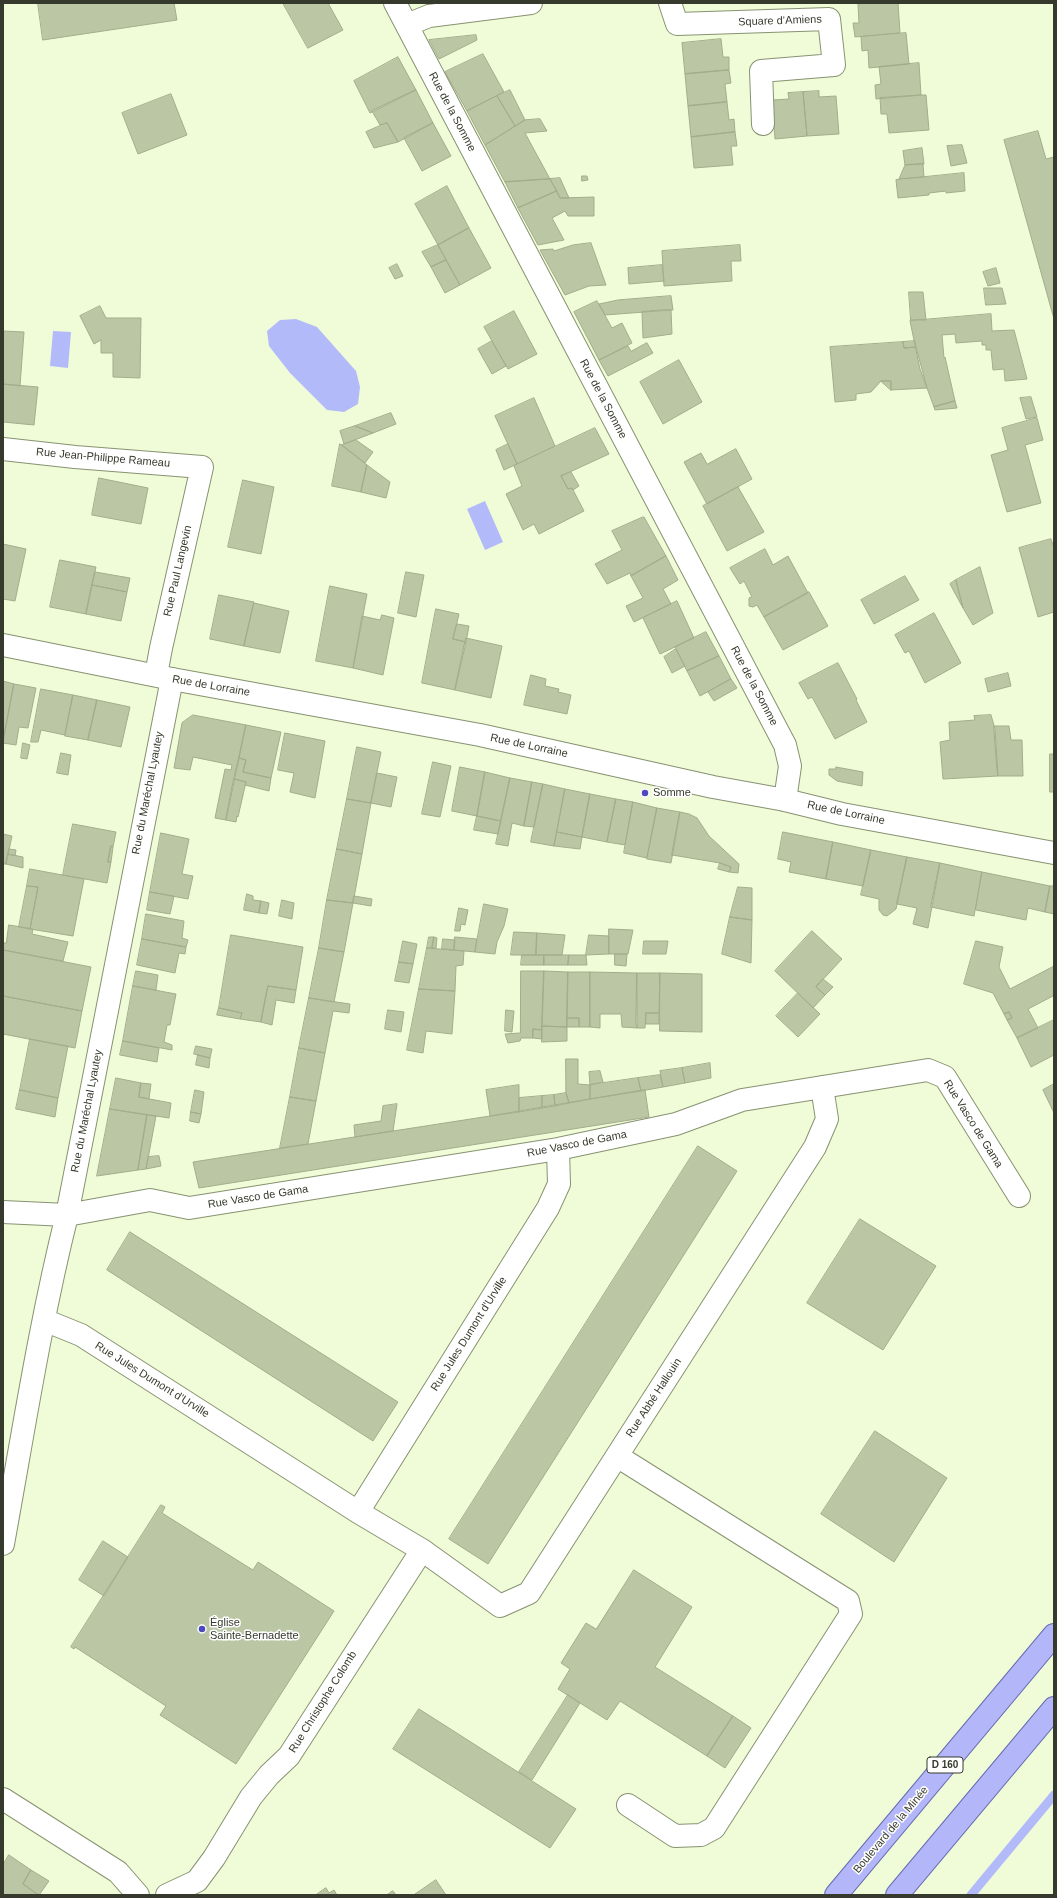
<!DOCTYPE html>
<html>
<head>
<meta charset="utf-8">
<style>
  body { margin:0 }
  #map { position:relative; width:1057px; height:1898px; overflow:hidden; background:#f0fcd8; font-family:Arial,sans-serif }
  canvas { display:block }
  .frame { position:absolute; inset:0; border:4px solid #363a2c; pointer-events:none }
</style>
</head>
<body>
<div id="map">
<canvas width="1057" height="1898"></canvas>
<div class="frame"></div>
</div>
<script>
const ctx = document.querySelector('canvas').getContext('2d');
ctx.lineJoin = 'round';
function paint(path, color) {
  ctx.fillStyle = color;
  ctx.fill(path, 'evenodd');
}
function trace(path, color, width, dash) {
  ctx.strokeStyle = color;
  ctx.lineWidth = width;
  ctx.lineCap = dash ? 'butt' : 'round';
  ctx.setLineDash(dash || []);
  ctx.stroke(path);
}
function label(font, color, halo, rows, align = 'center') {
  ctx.font = font + ' Arial,sans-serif';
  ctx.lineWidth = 3;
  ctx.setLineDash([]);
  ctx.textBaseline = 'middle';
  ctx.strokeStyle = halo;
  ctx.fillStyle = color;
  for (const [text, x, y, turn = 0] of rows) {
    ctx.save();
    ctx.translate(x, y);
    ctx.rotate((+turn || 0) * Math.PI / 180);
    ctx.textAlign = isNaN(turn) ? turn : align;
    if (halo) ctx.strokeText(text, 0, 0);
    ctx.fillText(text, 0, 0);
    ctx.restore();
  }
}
const water = new Path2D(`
  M 296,319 L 317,327 L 356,371 L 360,387 L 358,404 L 344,412 L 327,410 L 290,373 L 269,346 L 267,331 L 280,320 Z
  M 53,331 L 71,332 L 68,368 L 50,366 Z
  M 485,501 L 503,542 L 485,550 L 467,509 Z`);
const stream = new Path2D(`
  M 971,1895 L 1054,1795`);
const building = new Path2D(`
  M 38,3 L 174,3 L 177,20 L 43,40 Z
  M 283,3 L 328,3 L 343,30 L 308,48 Z
  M 898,3 L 900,33 L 855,37 L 853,23 L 859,23 L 858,4 Z
  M 906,33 L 909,64 L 869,68 L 868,50 L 862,51 L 861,37 Z
  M 476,35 L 477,40 L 439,59 L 429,40 Z
  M 721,39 L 723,57 L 729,57 L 729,70 L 685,74 L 682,43 Z
  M 483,54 L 504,92 L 467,111 L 445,72 Z
  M 398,57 L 416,90 L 370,113 L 354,81 Z
  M 919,63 L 921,95 L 876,99 L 875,85 L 881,84 L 879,67 Z
  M 729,70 L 731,83 L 725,84 L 727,102 L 688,106 L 685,74 Z
  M 416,90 L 433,123 L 398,142 L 387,123 L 380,125 L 372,111 Z
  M 510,90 L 525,120 L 515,126 L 497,96 Z
  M 819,91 L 819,97 L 836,96 L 839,134 L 807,136 L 803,92 Z
  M 803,92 L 807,136 L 775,139 L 772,100 L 789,99 L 788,93 Z
  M 171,94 L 187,135 L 138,154 L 122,113 Z
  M 921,95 L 926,95 L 929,130 L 889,133 L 887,114 L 881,114 L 880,98 Z
  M 497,96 L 515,126 L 485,145 L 467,111 Z
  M 727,102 L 729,120 L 734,119 L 735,132 L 691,137 L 688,106 Z
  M 540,119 L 547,131 L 525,133 L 550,179 L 505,182 L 485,145 L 525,120 Z
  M 387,123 L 398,142 L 374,148 L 366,132 Z
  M 433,123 L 451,156 L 422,171 L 404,138 Z
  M 1038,131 L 1046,159 L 1054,157 L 1054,319 L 1004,140 Z
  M 735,132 L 737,146 L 731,146 L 733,165 L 694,168 L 691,137 Z
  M 962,145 L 967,163 L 951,166 L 947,146 Z
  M 922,148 L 924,164 L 905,165 L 903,151 Z
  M 923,164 L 924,177 L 899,179 L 905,165 Z
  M 964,173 L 965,191 L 946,193 L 946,191 L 929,193 L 929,195 L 898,198 L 896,180 Z
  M 582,176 L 587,176 L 588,180 L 582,181 Z
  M 560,178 L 569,198 L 560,198 L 550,179 Z
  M 550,179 L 557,191 L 518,208 L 505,182 Z
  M 447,186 L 469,228 L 438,245 L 415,204 Z
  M 557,191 L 560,198 L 594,197 L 594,216 L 568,216 L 565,211 L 552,218 L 564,240 L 538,245 L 518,208 Z
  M 469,228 L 491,268 L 460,285 L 438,245 Z
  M 591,243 L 606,285 L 589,286 L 565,295 L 540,250 L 553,249 L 554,251 L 573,245 Z
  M 438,245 L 446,260 L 431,267 L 422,252 Z
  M 740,245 L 741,261 L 731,261 L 732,281 L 664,286 L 662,251 Z
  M 446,260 L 460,285 L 445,293 L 431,267 Z
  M 397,264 L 403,276 L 395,279 L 389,268 Z
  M 662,265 L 664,281 L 629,284 L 628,268 Z
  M 996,268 L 1000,283 L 988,286 L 983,272 Z
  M 984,288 L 1002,288 L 1006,304 L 986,305 Z
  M 909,292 L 923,292 L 926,320 L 911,320 Z
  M 671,296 L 673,310 L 671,310 L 605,315 L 599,304 L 618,300 Z
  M 597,301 L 612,328 L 622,323 L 632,343 L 599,360 L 574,312 Z
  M 100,306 L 106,318 L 141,318 L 140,378 L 113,377 L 113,353 L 101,353 L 101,340 L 94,344 L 80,316 Z
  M 662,310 L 671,310 L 672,334 L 643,338 L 642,312 Z
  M 514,311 L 537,354 L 508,369 L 484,327 Z
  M 991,314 L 992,331 L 1014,330 L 1027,379 L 1005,381 L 1004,369 L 993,370 L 991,350 L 986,350 L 986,345 L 982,345 L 982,341 L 956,343 L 955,334 L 942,335 L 944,358 L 945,357 L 955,401 L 934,407 L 920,369 L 910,321 Z
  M 3,331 L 24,332 L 20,386 L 3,384 Z
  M 492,341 L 506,366 L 492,374 L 478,349 Z
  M 915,341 L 916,347 L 904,348 L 903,342 Z
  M 903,342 L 904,348 L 916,347 L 927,388 L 891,390 L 891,381 L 881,381 L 871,392 L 856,394 L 856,400 L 835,402 L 830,347 Z
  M 647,343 L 653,353 L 608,376 L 599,360 L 628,346 L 631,351 Z
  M 679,360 L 702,402 L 663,424 L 640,382 Z
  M 881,381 L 891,381 L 891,390 Z
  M 3,384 L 38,387 L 34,425 L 3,422 Z
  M 1031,397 L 1037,417 L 1026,419 L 1020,398 Z
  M 534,398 L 555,446 L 517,464 L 495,416 Z
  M 955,401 L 957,408 L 935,410 L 934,407 Z
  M 391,413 L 396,424 L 373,433 L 355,426 Z
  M 1037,418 L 1043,440 L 1025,445 L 1041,503 L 1007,512 L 991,455 L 1008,450 L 1002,428 Z
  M 355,426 L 373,433 L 344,444 L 340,431 Z
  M 595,428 L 609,454 L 561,476 L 568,489 L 572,488 L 584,511 L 539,534 L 534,524 L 523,530 L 506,494 L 522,486 L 514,466 Z
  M 356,440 L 373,452 L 365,463 L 342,445 Z
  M 340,444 L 367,465 L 361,492 L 332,486 Z
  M 508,444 L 517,464 L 504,470 L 496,450 Z
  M 736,449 L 752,479 L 707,504 L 684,462 L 701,453 L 707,464 Z
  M 367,465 L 390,482 L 386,498 L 361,492 Z
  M 571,472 L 579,486 L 573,490 L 572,488 L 568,489 L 561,476 Z
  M 99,478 L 148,488 L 141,524 L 92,515 Z
  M 243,480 L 274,487 L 261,554 L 228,547 Z
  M 738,487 L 764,532 L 727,551 L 703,506 Z
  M 643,517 L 644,517 L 666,556 L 631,576 L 630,573 L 607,584 L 595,564 L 622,550 L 612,531 Z
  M 1051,539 L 1054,548 L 1054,612 L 1038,617 L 1019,548 Z
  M 3,544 L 26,549 L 15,601 L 3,599 Z
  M 765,549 L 773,565 L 788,556 L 808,593 L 764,617 L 757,605 L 753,607 L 749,606 L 749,598 L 752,597 L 744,581 L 740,584 L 730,568 Z
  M 666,556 L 678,580 L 663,589 L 671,604 L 634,622 L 626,606 L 643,598 L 631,576 Z
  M 60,560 L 96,567 L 86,614 L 50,607 Z
  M 980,567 L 993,613 L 973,625 L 963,608 L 956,580 Z
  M 95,572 L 130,578 L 127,592 L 92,585 Z
  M 406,572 L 424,575 L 416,617 L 398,613 Z
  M 905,576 L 919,600 L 874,624 L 861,600 Z
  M 956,580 L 957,585 L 963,608 L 950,584 Z
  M 92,585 L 127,592 L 121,621 L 86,614 Z
  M 330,586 L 367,594 L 353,668 L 316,661 Z
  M 809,592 L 828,626 L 783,650 L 764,617 Z
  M 219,595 L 254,602 L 244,646 L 210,639 Z
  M 677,601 L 694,638 L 660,654 L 643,618 Z
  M 254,603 L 289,611 L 280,653 L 244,646 Z
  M 436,609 L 459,614 L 453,639 L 466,642 L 455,690 L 422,683 Z
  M 934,613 L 961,663 L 925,683 L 909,651 L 905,653 L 895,635 Z
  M 382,615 L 394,618 L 383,675 L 353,668 L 362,616 L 380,620 Z
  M 457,624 L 469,626 L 466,642 L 453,639 Z
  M 706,632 L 719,656 L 687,671 L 675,647 Z
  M 466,638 L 502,646 L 491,698 L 455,690 Z
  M 676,649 L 685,666 L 672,673 L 664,657 Z
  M 719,656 L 731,679 L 700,696 L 687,671 Z
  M 838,663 L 857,699 L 856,700 L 867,722 L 835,739 L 812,697 L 808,699 L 799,683 Z
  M 1008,673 L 1011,686 L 988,692 L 985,679 Z
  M 531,675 L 546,679 L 545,686 L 559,689 L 558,692 L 571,695 L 567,714 L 524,705 Z
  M 731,679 L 737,688 L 714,701 L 708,692 Z
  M 3,681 L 14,684 L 3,742 Z
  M 14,684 L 36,688 L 28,728 L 19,727 L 16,745 L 3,743 Z
  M 41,689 L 73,695 L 65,735 L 41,730 L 38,742 L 31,742 Z
  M 73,695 L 97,700 L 88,740 L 65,736 Z
  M 97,700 L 130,707 L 121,747 L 88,740 Z
  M 193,715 L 246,725 L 226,820 L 215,818 L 225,769 L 231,770 L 232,765 L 193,757 L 190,770 L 174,768 L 182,723 Z
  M 991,715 L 995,729 L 998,776 L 943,779 L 940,742 L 950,740 L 949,722 L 975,720 L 974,716 Z
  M 246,725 L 281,732 L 271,778 L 243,772 L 246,760 L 239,758 Z
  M 994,726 L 1009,726 L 1011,740 L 1022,740 L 1023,776 L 998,776 Z
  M 285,733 L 325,741 L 315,798 L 290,792 L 294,773 L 278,770 Z
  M 23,743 L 30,745 L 27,759 L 21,758 Z
  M 357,747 L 381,752 L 371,803 L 347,799 Z
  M 61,753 L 71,755 L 68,775 L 57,773 Z
  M 1050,754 L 1054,754 L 1054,792 L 1050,792 Z
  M 239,758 L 246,760 L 243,772 L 271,778 L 269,791 L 245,785 L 246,782 L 234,779 Z
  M 433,762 L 451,766 L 440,817 L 422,814 Z
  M 460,767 L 485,772 L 477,816 L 452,811 Z
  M 836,767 L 863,772 L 862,786 L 837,781 L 829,775 L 829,769 L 836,769 Z
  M 485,772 L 510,778 L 501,821 L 477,816 Z
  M 377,773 L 397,777 L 391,807 L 371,803 Z
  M 510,778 L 532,782 L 524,826 L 512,823 L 508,846 L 496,844 Z
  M 234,779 L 246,782 L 238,817 L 237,816 L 236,822 L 226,820 Z
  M 532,782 L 543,784 L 534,827 L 524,826 Z
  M 543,784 L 565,789 L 554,846 L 531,842 Z
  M 565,789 L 590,794 L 582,837 L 557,832 Z
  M 590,794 L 616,799 L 607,842 L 582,837 Z
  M 347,799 L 371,803 L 362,854 L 337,849 Z
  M 616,799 L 633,802 L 625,845 L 607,842 Z
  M 633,802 L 657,808 L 647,858 L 624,853 Z
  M 657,808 L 680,812 L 671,863 L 647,859 Z
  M 680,812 L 689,814 L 697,818 L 709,836 L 739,864 L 738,873 L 729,872 L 731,867 L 720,863 L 672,855 Z
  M 477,816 L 501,821 L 498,834 L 474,830 Z
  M 73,824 L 116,832 L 113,847 L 111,846 L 108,862 L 111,862 L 107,883 L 63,875 Z
  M 557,832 L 582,837 L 580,849 L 554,846 Z
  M 783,832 L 833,842 L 826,879 L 789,872 L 791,862 L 778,859 Z
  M 161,833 L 189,839 L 182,874 L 193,876 L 188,899 L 150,892 Z
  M 3,834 L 12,836 L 6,864 L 3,864 Z
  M 833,842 L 871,850 L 863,886 L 826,879 Z
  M 111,846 L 113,847 L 111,862 L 108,862 Z
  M 9,849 L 16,850 L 15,856 L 8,854 Z
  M 337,849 L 362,854 L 353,903 L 327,900 Z
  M 871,850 L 907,857 L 896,909 L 887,916 L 883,915 L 879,910 L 879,899 L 861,895 Z
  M 8,854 L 23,857 L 23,868 L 6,864 Z
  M 907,857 L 940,863 L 928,928 L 913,924 L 917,908 L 897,904 Z
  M 720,863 L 731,867 L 729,872 L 718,869 Z
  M 940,863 L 982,872 L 974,916 L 931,907 Z
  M 30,869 L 84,879 L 73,936 L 30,929 L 38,887 L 27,886 Z
  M 982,872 L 1050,886 L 1045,912 L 1028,908 L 1026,920 L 976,910 Z
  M 27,886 L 38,887 L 30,929 L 19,927 Z
  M 1050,886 L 1054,886 L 1054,914 L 1045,912 Z
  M 738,887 L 752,888 L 752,920 L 730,917 Z
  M 150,892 L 174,896 L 170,914 L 147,910 Z
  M 247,894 L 253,896 L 253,900 L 261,901 L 259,913 L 244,910 Z
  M 354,896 L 372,899 L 371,906 L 353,903 Z
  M 282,900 L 294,903 L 292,919 L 279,916 Z
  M 327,900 L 353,903 L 344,952 L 319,948 Z
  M 261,901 L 269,903 L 267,914 L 259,913 Z
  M 484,904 L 508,909 L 504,926 L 497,942 L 495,954 L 475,952 Z
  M 459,908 L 468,910 L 465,925 L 461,924 L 460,931 L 455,931 Z
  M 146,914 L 184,921 L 182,938 L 188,940 L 186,947 L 142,939 Z
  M 730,917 L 752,920 L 751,963 L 722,954 Z
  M 9,925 L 33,929 L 32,934 L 68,942 L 63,961 L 3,950 L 3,943 L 6,943 Z
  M 609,929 L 633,930 L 628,954 L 609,954 Z
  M 812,931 L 842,959 L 816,987 L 825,995 L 813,1008 L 775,971 Z
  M 514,932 L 537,933 L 536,955 L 511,955 Z
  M 537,933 L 565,935 L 562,955 L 536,955 Z
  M 231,935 L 303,947 L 296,990 L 268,986 L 261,1022 L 240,1019 L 242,1013 L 219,1008 Z
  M 589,935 L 609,936 L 609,954 L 586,955 Z
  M 429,937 L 434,937 L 432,948 L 427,948 Z
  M 434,937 L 437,938 L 436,948 L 432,948 Z
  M 455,937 L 477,939 L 475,952 L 454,950 Z
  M 142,939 L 186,947 L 185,954 L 179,953 L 175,973 L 137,965 Z
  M 443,939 L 455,940 L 454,950 L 442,949 Z
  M 403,941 L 417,944 L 413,964 L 399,962 Z
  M 644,941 L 668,941 L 666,954 L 643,954 Z
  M 976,941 L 1003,947 L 999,967 L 1010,989 L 1054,966 L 1054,999 L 1053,996 L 1028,1009 L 1038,1028 L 1017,1038 L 1007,1020 L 1012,1018 L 1009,1012 L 1004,1014 L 993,993 L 964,984 Z
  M 319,948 L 344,952 L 334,1002 L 309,998 Z
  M 427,948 L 464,951 L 463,965 L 456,966 L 455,991 L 419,989 Z
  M 3,950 L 91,967 L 82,1011 L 3,996 Z
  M 615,954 L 627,954 L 626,966 L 615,965 Z
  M 522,955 L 544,955 L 544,965 L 521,965 Z
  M 544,955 L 569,955 L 568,965 L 544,965 Z
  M 569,955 L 586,955 L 587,965 L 568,965 Z
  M 399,962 L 413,964 L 409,983 L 395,981 Z
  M 136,971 L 158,975 L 156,990 L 133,986 Z
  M 521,971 L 544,971 L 542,1030 L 533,1029 L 533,1038 L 521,1038 L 520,1041 L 508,1043 L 505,1034 L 520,1033 Z
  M 544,971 L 568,972 L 567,1027 L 542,1026 Z
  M 568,972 L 590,972 L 590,1027 L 579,1027 L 579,1018 L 567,1018 Z
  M 590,972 L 637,973 L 637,1028 L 622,1027 L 621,1014 L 600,1014 L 600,1028 L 590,1027 Z
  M 637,973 L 660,973 L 659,1013 L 646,1013 L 645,1028 L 637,1028 L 636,1024 Z
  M 660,973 L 702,974 L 702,1032 L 660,1031 Z
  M 823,979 L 833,987 L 825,995 L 816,987 Z
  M 133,986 L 176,994 L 170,1025 L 167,1025 L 164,1042 L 172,1045 L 172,1050 L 123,1041 Z
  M 268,986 L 296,990 L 294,1003 L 276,1000 L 272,1025 L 261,1022 Z
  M 419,989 L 455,991 L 452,1034 L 426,1031 L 423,1053 L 407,1050 Z
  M 798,993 L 820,1014 L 798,1037 L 776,1016 Z
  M 3,996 L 82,1011 L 75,1048 L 3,1034 Z
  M 309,998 L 350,1004 L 349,1013 L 333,1011 L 325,1053 L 299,1048 Z
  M 219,1008 L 242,1013 L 240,1019 L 217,1015 Z
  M 388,1010 L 404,1012 L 401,1032 L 385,1029 Z
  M 506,1010 L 514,1011 L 512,1032 L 505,1031 Z
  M 1009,1012 L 1012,1018 L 1007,1020 L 1004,1014 Z
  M 646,1013 L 659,1013 L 659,1024 L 646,1024 Z
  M 567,1018 L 579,1018 L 579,1027 L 567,1027 Z
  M 1054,1020 L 1054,1055 L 1031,1067 L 1017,1038 Z
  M 542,1026 L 567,1027 L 567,1041 L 542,1042 Z
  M 533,1029 L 542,1030 L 542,1039 L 533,1038 Z
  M 30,1039 L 68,1046 L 58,1098 L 20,1090 Z
  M 123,1041 L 159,1048 L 157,1062 L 120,1055 Z
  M 196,1046 L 212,1049 L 210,1058 L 194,1054 Z
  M 299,1048 L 325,1053 L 316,1101 L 290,1097 Z
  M 198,1055 L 210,1058 L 209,1068 L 196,1065 Z
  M 566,1059 L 578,1059 L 578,1084 L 590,1085 L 590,1099 L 569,1103 L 566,1093 Z
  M 710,1063 L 711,1078 L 685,1083 L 682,1068 Z
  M 682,1068 L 685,1083 L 663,1087 L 660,1071 Z
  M 600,1071 L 603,1082 L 590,1085 L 589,1072 Z
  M 660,1075 L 663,1087 L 641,1091 L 638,1078 Z
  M 116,1078 L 141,1083 L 139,1097 L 171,1103 L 169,1118 L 110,1109 Z
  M 638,1078 L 641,1091 L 590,1099 L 590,1085 Z
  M 141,1083 L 151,1084 L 149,1099 L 139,1097 Z
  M 1054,1084 L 1054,1113 L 1043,1090 Z
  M 519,1085 L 519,1112 L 490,1116 L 486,1090 Z
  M 20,1090 L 58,1098 L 55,1117 L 16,1109 Z
  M 195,1090 L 204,1092 L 201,1114 L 191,1112 Z
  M 645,1090 L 649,1117 L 199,1188 L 193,1162 L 490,1116 Z
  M 566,1093 L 569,1103 L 555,1106 L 554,1095 Z
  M 554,1095 L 555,1106 L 542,1108 L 542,1096 Z
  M 542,1096 L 542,1108 L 519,1112 L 519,1098 Z
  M 290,1097 L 316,1101 L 308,1144 L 280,1148 Z
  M 397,1104 L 393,1131 L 355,1137 L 354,1125 L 381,1121 L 383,1106 Z
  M 110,1109 L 147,1115 L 138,1170 L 97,1176 Z
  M 191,1112 L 201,1114 L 199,1123 L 190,1121 Z
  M 147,1115 L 156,1116 L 146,1169 L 138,1170 Z
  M 698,1146 L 737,1171 L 488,1564 L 449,1539 Z
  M 159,1156 L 161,1166 L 146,1169 L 148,1157 Z
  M 860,1219 L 936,1266 L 883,1350 L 807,1303 Z
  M 130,1232 L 398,1402 L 373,1441 L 107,1270 Z
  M 875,1431 L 947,1478 L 894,1562 L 821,1514 Z
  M 161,1505 L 165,1507 L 162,1513 L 248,1567 L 253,1570 L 258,1562 L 334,1611 L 236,1764 L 160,1715 L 166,1706 L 75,1647 L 74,1649 L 71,1647 Z
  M 103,1541 L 128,1557 L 104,1596 L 79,1580 Z
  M 634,1570 L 692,1607 L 655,1667 L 733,1716 L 707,1756 L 620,1701 L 607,1720 L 558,1689 L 570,1669 L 561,1663 L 586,1623 L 596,1629 Z
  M 568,1695 L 580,1703 L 532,1780 L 519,1772 Z
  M 419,1709 L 576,1809 L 550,1848 L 393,1749 Z
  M 733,1716 L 751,1728 L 725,1768 L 707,1756 Z
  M 9,1855 L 31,1870 L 23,1884 L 38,1895 L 3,1895 L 3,1865 Z
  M 31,1870 L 49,1881 L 39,1895 L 23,1884 Z
  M 436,1880 L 446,1895 L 414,1895 Z
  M 326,1888 L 329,1893 L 334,1890 L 337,1895 L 316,1895 Z
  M 393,1891 L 396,1895 L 387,1895 Z`);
const minor = new Path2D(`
  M 395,3 L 785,745 L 790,766 L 785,800
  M 670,3 L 677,24 L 829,19 L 834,65 L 761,71 L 763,124
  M 407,25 L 429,16 L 531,3
  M 3,449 L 75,457 L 202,467 L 161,648 L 156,675
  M 3,1212 L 67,1215 L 150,1200 L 189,1208 L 558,1149 L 676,1124 L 742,1100 L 928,1070 L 945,1077 L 1019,1196
  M 44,1320 L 81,1335 L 358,1512 L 548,1208 L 559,1184 L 558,1149
  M 617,1456 L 848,1601 L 851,1614 L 714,1828 L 701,1835 L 675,1836 L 628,1805
  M 358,1512 L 422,1550 L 500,1606 L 529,1593 L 815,1147 L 827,1119 L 822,1087
  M 3,1544 C 23,1434 40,1323 67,1215 L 172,679
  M 3,1799 L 118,1872 L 138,1895
  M 167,1895 L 197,1881 L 214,1858 L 251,1797 L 269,1775 L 289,1756 L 422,1550`);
const secondary = new Path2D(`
  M 3,645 L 172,679 L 480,735 L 713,787 L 785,800 L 842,814 L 1054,853`);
const primary = new Path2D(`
  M 836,1895 L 1054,1635
  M 897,1895 L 1054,1708`);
const markers = [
  [645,793,4,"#4d4ac0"],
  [202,1629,4,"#4d4ac0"]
];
const shields = [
  [945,1765,36]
];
const shieldNames = [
  ["D 160",945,1765]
];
const streetNames = [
  ["Square d’Amiens",780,21,-2],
  ["Rue de la Somme",452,112,62],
  ["Rue de la Somme",603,399,62],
  ["Rue Jean-Philippe Rameau",103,458,5],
  ["Rue Paul Langevin",178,571,-77],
  ["Rue de Lorraine",211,686,10],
  ["Rue de la Somme",754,686,62],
  ["Rue de Lorraine",529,746,12],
  ["Rue du Maréchal Lyautey",148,793,-79],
  ["Rue de Lorraine",846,813,12],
  ["Rue du Maréchal Lyautey",87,1111,-79],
  ["Rue Vasco de Gama",973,1124,58],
  ["Rue Vasco de Gama",577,1144,-11],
  ["Rue Vasco de Gama",258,1197,-9],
  ["Rue Jules Dumont d'Urville",469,1334,-58],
  ["Rue Jules Dumont d'Urville",152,1380,32],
  ["Rue Abbé Hallouin",654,1398,-57],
  ["Rue Christophe Colomb",323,1702,-58],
  ["Boulevard de la Minée",891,1830,-50]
];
const poiNames = [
  ["Somme",653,793],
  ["Église",210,1623],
  ["Sainte-Bernadette",210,1636]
];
paint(water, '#b2baf9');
trace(stream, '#b2baf9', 9);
paint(building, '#bbc6a4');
trace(building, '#a2ad8b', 1);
trace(minor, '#879271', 24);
trace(secondary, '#879271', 24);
trace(primary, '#666baf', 24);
trace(minor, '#fff', 22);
trace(secondary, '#fff', 22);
trace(primary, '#b3b6f9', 22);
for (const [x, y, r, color] of markers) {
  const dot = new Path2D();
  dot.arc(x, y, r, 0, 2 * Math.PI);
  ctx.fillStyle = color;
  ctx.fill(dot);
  trace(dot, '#fff', 1.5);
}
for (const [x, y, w] of shields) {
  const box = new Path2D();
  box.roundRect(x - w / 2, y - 8, w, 16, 3);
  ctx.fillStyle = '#fff';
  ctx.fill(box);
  trace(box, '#363a2c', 1);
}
label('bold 10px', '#363a2c', null, shieldNames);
label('11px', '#363a2c', '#fff', streetNames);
label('11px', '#363a2c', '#fff', poiNames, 'left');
</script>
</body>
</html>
